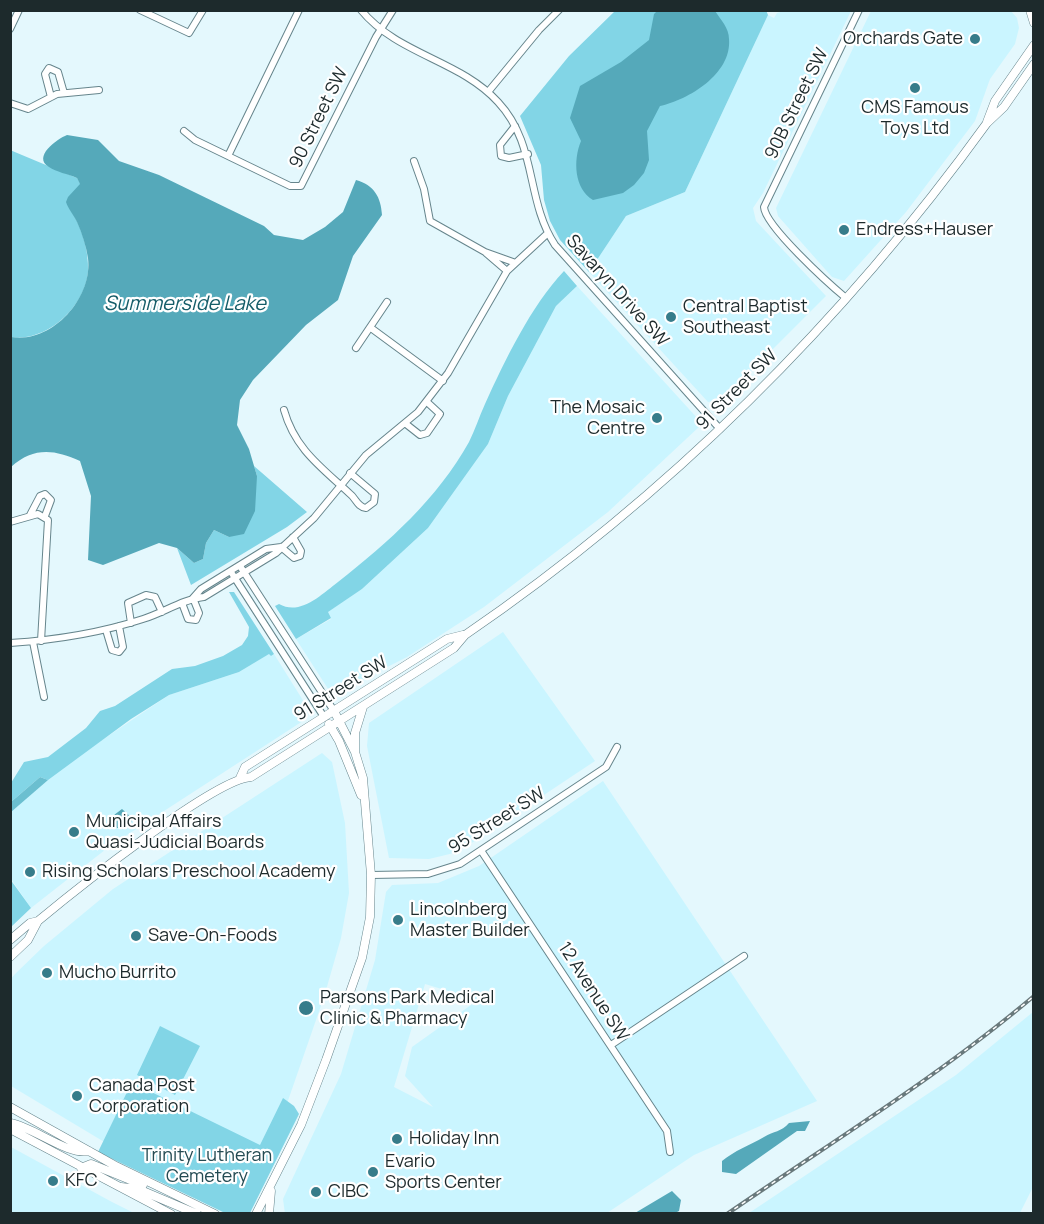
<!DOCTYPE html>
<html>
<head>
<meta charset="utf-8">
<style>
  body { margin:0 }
  #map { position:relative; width:1044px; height:1224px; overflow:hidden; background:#e4f8fd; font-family:Manrope,sans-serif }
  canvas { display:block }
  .frame { position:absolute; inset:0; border:12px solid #1d2a2c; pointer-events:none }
</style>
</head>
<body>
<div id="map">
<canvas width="1044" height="1224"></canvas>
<div class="frame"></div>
</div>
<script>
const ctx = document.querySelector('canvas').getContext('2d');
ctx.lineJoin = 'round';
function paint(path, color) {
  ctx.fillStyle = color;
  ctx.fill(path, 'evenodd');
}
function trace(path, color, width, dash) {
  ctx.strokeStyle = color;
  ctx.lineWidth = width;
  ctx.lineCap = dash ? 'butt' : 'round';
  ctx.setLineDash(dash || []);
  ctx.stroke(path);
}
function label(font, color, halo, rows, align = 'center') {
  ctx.font = font + ' Manrope,sans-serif';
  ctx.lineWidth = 4.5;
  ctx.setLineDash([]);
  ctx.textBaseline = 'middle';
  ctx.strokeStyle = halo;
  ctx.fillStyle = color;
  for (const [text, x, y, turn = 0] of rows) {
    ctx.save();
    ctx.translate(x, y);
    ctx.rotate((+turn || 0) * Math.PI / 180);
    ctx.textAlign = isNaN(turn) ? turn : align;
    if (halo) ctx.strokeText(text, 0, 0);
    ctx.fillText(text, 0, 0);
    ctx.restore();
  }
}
const built = new Path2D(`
  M 784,11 L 851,11 L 763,193 L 753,208 L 756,221 L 826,296 L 722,400 L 708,402 L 589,272 L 626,216 L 685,192 L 768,15 L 774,18 L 777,13 Z
  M 871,11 L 1011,11 L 1017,18 L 1019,28 L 1015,44 L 990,79 L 975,121 L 906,212 L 844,281 L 832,277 L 778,216 L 776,208 Z
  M 577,286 L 699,420 L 700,426 L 608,512 L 484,607 L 407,657 L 332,695 L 296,639 L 331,619 L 327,612 L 362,589 L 428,528 L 488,444 L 508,396 L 556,306 Z
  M 503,632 L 595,761 L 458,852 L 429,859 L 389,858 L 367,746 L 369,723 Z
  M 270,653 L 271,656 L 274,654 L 309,710 L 306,719 L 110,846 L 31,908 L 11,879 L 10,802 L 169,695 L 239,672 Z
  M 322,753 L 332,762 L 345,823 L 349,893 L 341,938 L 324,997 L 283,1115 L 259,1165 L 106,1143 L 11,1086 L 10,980 L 15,974 L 44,946 L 113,889 Z
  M 603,781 L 817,1101 L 694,1155 L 607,1213 L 285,1214 L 283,1199 L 341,1074 L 375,960 L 386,892 L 392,885 L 438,883 L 479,866 ZM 425,984 L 478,1000 L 412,1047 L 405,1076 L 433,1107 L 394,1087 Z
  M 1033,1012 L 1033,1187 L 1020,1213 L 749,1213 L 956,1075 Z
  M 11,1147 L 112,1202 L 134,1213 L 11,1213 Z`);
const green = new Path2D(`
  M 766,10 L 768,15 L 685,192 L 626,216 L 589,272 L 560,240 L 550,221 L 544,200 L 541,165 L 520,116 L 569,56 L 615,11 Z
  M 10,150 L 77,178 L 81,185 L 68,206 C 81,224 89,249 88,272 C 85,307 46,343 10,337 Z
  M 564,271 L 577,286 L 556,306 L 508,396 L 488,444 L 428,528 L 362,589 L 328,612 L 331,618 L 296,639 L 275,606 L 279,604 C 300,616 321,595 338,582 C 389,542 437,499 469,442 C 475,430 479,417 485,404 C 505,360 531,306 564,271 Z
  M 254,466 L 307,512 L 287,527 L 191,585 L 177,548 L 194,563 L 203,559 L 206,543 L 214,530 L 229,537 L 257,476 Z
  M 229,592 L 234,592 L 274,654 L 271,656 L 269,654 L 239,672 L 169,695 L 131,719 L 48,780 L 40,777 L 11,802 L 11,783 L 24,762 L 48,757 L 86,728 L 100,711 L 115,706 L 172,669 L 195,666 L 223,656 L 242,645 L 248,636 L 249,627 Z
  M 10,879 L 31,908 L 11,927 L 10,927 Z
  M 160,1026 L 200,1046 L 175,1095 L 137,1075 Z
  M 135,1084 L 260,1145 L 283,1098 L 294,1106 L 299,1114 L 250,1213 L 225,1213 L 98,1152 L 129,1088 Z`);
const forest = new Path2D(`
  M 40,777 L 48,780 L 11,812 L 11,802 Z`);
const water = new Path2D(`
  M 657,11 L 715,11 C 721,20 729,28 729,39 C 732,74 688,100 660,106 L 647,131 L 649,160 L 644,173 L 634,185 L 623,193 L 593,200 C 574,189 573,160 581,141 L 570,118 L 580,86 L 621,62 L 649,40 L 654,14 Z
  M 67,135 L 98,140 L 119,161 L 159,175 L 264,226 L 274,235 L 303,240 L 325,227 L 343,212 L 356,180 C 374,185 381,197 382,215 L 353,256 L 338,300 L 306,325 L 253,380 L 240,400 L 237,425 L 249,449 L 257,476 L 255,511 L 244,534 L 229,537 L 214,530 L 206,543 L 203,559 L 194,563 L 177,548 L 159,543 L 103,565 L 88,560 L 91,496 L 80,461 C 54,449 33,447 11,467 L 11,337 C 52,344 93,298 88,258 C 86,246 82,233 77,222 C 74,215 68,209 66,202 L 68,197 L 80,184 L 77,178 C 68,174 56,172 49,167 C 32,157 57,139 67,135 Z
  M 122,809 L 132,818 C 132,826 124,828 117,828 L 110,818 Z
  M 810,1121 L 805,1131 L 797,1131 L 736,1174 L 722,1172 L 722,1161 C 734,1151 750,1145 764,1137 C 774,1131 781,1132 789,1123 Z
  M 672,1191 L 681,1200 L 679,1211 L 675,1213 L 635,1213 Z`);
const minor = new Path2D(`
  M 140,10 L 189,33 L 203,10
  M 361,10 C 398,55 460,60 498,102 C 538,145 525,199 555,245 L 720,429
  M 10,29 L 19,10
  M 488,92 L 539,30 L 559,10
  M 51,97 L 45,74 L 49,68 L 58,72 L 64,93
  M 10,103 L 28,109 L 57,94 L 99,90
  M 515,126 L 500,145 L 501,156 L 509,158 L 528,154
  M 184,131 L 195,140 L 290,186 L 301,186 L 376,37 L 393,10
  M 228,156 L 299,10
  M 414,161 L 424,189 L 430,221 L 485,252 L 513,262
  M 486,253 L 507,271
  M 846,298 C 829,284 765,226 764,207 L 859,10
  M 371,328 L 443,381
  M 356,348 L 387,302
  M 284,410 C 295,449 321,467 349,493 C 356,498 357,507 366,508 L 374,502 L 375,494 L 350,473
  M 406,424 L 420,435 L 427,433 L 440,414 L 427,402
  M 30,515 L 40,496 L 45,494 L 51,500 L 45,516
  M 10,522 L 38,514 L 48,520 L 41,641
  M 281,547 L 294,558 L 300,556 L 301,551 L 293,537
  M 240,566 L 334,711
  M 231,572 L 324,717
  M 193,598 L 201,589 L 266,549 L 281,547
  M 182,603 L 188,619 L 196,620 L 199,613 L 193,598
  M 131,623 L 128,603 L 146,595 L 155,597 L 162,612
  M 106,630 L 112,650 L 119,652 L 123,647 L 119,626
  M 33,642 L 44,697
  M 10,643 C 56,640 100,633 143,619 C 163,613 183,599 204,597 L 276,553 L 314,518 L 366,455 L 418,412 L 448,373 L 507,271 L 548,233
  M 482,852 L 667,1131 L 670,1152
  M 371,875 L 428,874 L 460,864 L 606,767 L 617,747
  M 611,1045 L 744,956`);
const major = new Path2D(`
  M 1030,10 L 1034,23
  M 987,122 L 995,101 L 1034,45
  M 329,724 L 339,741 L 361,795
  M 355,751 L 355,733 L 363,707
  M 240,778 L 245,767 L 447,639 L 463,635
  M 10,940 L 30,923 L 38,921 C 73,892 214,779 251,777 L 454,648 L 465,635 C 667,497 844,321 987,123 L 1004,107 L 1034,64
  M 10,957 L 28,940 L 38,921
  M 10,1107 L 114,1165 L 215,1214
  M 10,1123 C 34,1127 68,1156 89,1151
  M 10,1129 L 171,1214
  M 81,1168 L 91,1164 L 143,1185
  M 121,1187 L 138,1189 L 197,1214
  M 256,1214 L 301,1125 L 326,1060 L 362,958 L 370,917 L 371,875 L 363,778 L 355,752 L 334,711
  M 269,1214 L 271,1191`);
const rail = new Path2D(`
  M 727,1214 C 830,1143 938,1077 1034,996`);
const markers = [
  [975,39,6,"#377c8a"],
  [915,88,6,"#377c8a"],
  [844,230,6,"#377c8a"],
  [671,317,6,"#377c8a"],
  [657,418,6,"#377c8a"],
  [74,832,6,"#377c8a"],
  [30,872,6,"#377c8a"],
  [398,920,6,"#377c8a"],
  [136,936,6,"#377c8a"],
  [47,973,6,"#377c8a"],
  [306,1008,8,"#377c8a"],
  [77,1096,6,"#377c8a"],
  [397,1139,6,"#377c8a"],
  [373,1172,6,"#377c8a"],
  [53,1181,6,"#377c8a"],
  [316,1192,6,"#377c8a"]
];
const poiNames = [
  ["Orchards Gate",963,39,"right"],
  ["CMS Famous",915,108,"center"],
  ["Toys Ltd",915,129,"center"],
  ["Endress+Hauser",856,230],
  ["Central Baptist",683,307],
  ["Southeast",683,328],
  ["The Mosaic",645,408,"right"],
  ["Centre",645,429,"right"],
  ["Municipal Affairs",86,822],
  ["Quasi-Judicial Boards",86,843],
  ["Rising Scholars Preschool Academy",42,872],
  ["Lincolnberg",410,910],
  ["Master Builder",410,931],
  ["Save-On-Foods",148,936],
  ["Mucho Burrito",59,973],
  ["Parsons Park Medical",320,998],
  ["Clinic & Pharmacy",320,1019],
  ["Canada Post",89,1086],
  ["Corporation",89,1107],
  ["Holiday Inn",409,1139],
  ["Evario",385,1162],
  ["Sports Center",385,1183],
  ["KFC",65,1181],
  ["CIBC",328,1192]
];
const streetNames = [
  ["90B Street SW",797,104,-64],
  ["90 Street SW",319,118,-64],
  ["Savaryn Drive SW",617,291,48],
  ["91 Street SW",737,390,-45],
  ["91 Street SW",341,689,-32],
  ["95 Street SW",497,821,-32],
  ["12 Avenue SW",593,992,57]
];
const parkNames = [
  ["Trinity Lutheran",207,1156],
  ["Cemetery",207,1177]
];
const waterNames = [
  ["Summerside Lake",185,304]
];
paint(built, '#caf5ff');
paint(green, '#82d5e6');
paint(forest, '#6bbfd0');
paint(water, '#55a9ba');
trace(minor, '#66858c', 8);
trace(major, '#66858c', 9);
trace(minor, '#fff', 6);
trace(major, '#fff', 8);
trace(rail, '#69797c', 4);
trace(rail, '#fff', 1.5, [4.5]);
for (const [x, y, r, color] of markers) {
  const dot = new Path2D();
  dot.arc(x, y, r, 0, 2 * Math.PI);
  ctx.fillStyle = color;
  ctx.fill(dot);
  trace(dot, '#fff', 2);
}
label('18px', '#1d2a2c', '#fff', poiNames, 'left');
label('18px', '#1d2a2c', '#fff', streetNames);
label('18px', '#244b53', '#fff', parkNames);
label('italic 20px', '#165d69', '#fff', waterNames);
</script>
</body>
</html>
